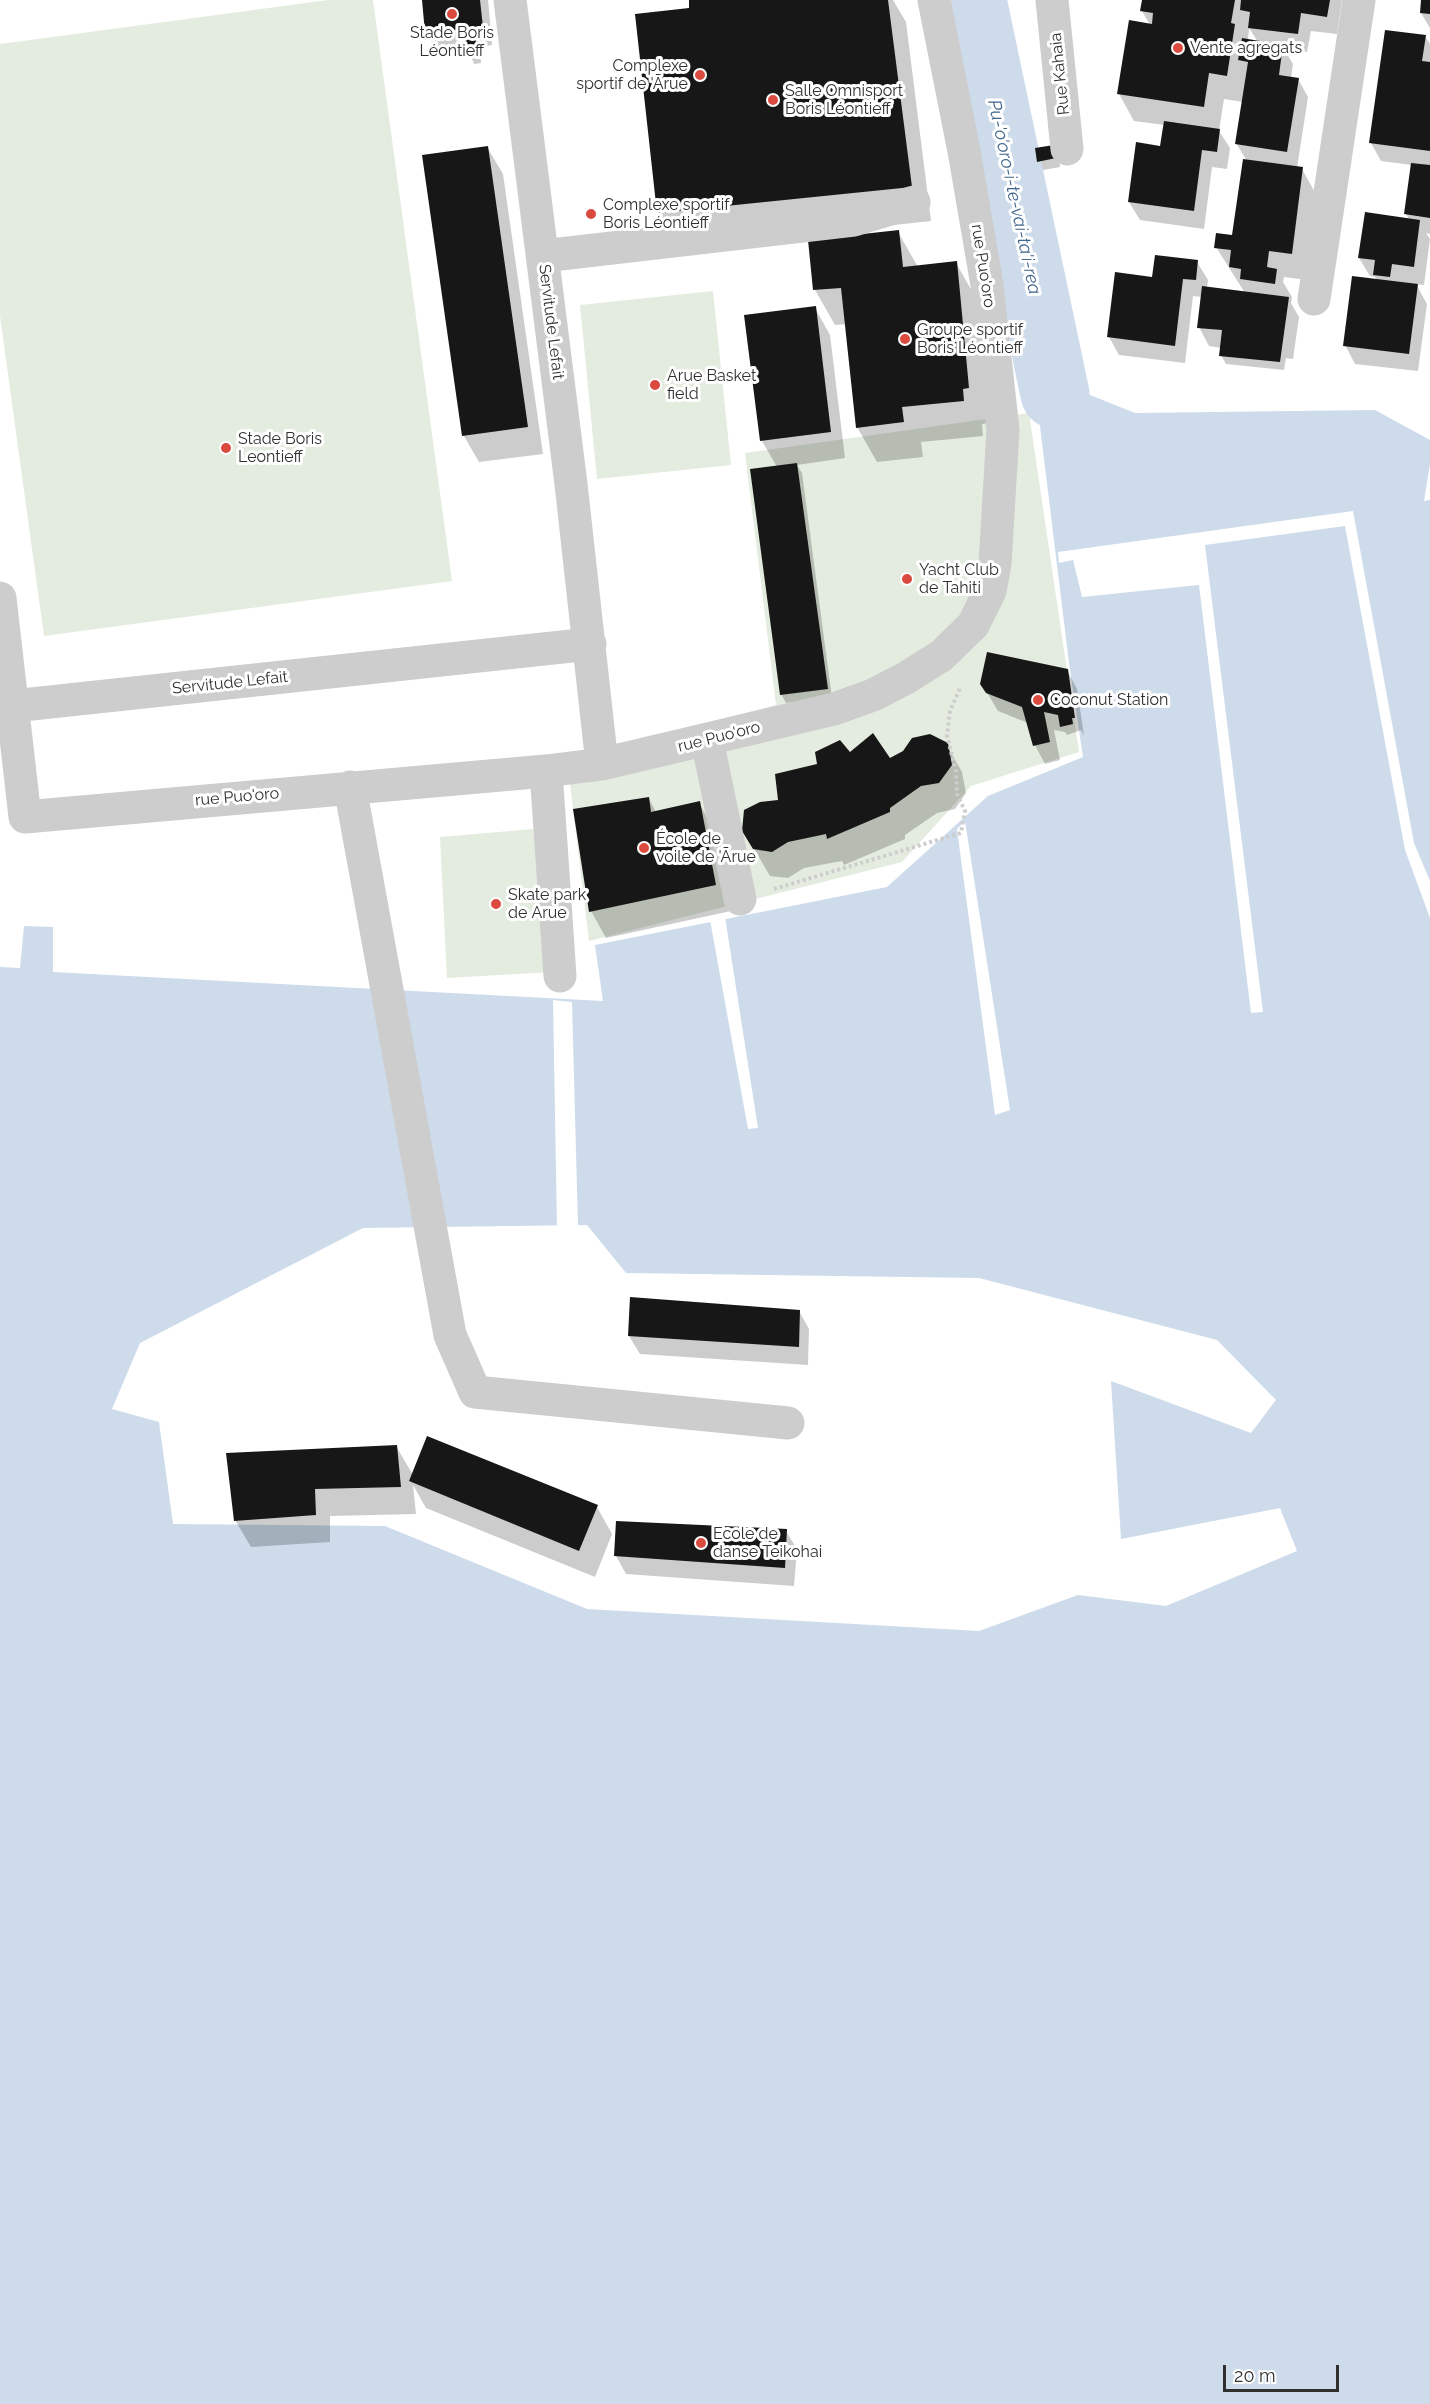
<!DOCTYPE html>
<html>
<head>
<meta charset="utf-8">
<style>
  body { margin:0 }
  #map { position:relative; width:1430px; height:2404px; overflow:hidden; background:#fff; font-family:Raleway,sans-serif }
  canvas { display:block }
  .scale { position:absolute; left:1223px; top:2365px; width:116px; height:27px; box-sizing:border-box; border:3px solid #303030; border-top:0; padding-left:8px; font-size:18px; line-height:21px; white-space:nowrap; color:#303030; -webkit-text-stroke:4px #fff; paint-order:stroke }
</style>
</head>
<body>
<div id="map">
<canvas width="1430" height="2404"></canvas>
<div class="scale">20 m</div>
</div>
<script>
const ctx = document.querySelector('canvas').getContext('2d');
ctx.lineJoin = 'round';
function paint(path, color) {
  ctx.fillStyle = color;
  ctx.fill(path, 'evenodd');
}
function trace(path, color, width, dash) {
  ctx.strokeStyle = color;
  ctx.lineWidth = width;
  ctx.lineCap = dash ? 'butt' : 'round';
  ctx.setLineDash(dash || []);
  ctx.stroke(path);
}
function label(font, color, halo, rows, align = 'center') {
  ctx.font = font + ' Raleway,sans-serif';
  ctx.lineWidth = 6;
  ctx.setLineDash([]);
  ctx.textBaseline = 'middle';
  ctx.strokeStyle = halo;
  ctx.fillStyle = color;
  for (const [text, x, y, turn = 0] of rows) {
    ctx.save();
    ctx.translate(x, y);
    ctx.rotate((+turn || 0) * Math.PI / 180);
    ctx.textAlign = isNaN(turn) ? turn : align;
    if (halo) ctx.strokeText(text, 0, 0);
    ctx.fillText(text, 0, 0);
    ctx.restore();
  }
}
const green = new Path2D(`
  M 328,0 L 373,0 L 452,581 L 44,636 L 0,316 L 0,44 Z
  M 713,291 L 731,465 L 597,479 L 580,305 Z
  M 1029,413 L 1079,752 L 971,786 L 902,862 L 589,941 L 567,759 L 776,705 L 745,453 Z
  M 545,828 L 553,972 L 447,978 L 440,837 Z`);
const water = new Path2D(`
  M 1065,385 L 1135,413 L 1375,410 L 1430,440 L 1430,464 L 1424,501 L 1430,500 L 1430,2404 L 0,2404 L 0,967 L 20,968 L 24,926 L 53,927 L 53,972 L 603,1001 L 595,945 L 887,887 L 988,796 L 1083,757 L 1069,663 L 1038,410 ZM 587,1225 L 626,1273 L 979,1278 L 1217,1340 L 1276,1400 L 1251,1433 L 1111,1381 L 1121,1539 L 1280,1508 L 1297,1551 L 1166,1606 L 1078,1595 L 979,1631 L 587,1609 L 385,1526 L 173,1524 L 159,1422 L 112,1409 L 140,1343 L 363,1228 Z`);
const pier = new Path2D(`
  M 1353,511 L 1414,843 L 1430,881 L 1430,918 L 1405,850 L 1345,526 L 1205,545 L 1263,1012 L 1251,1013 L 1199,585 L 1082,597 L 1073,560 L 1059,563 L 1058,552 Z
  M 965,821 L 1010,1110 L 995,1115 L 957,829 Z
  M 725,917 L 758,1128 L 748,1129 L 710,920 Z
  M 553,1000 L 572,1002 L 578,1226 L 559,1228 L 557,1228 Z`);
const shadow = new Path2D(`
  M 423,0 L 488,0 L 492,45 L 480,47 L 481,63 L 474,64 L 468,48 L 437,51 L 427,33 Z
  M 690,0 L 893,0 L 906,22 L 931,221 L 679,248 L 659,213 L 691,9 Z
  M 1143,0 L 1342,0 L 1337,34 L 1311,31 L 1307,52 L 1284,49 L 1293,64 L 1291,78 L 1298,79 L 1308,97 L 1297,168 L 1302,169 L 1317,196 L 1307,280 L 1284,277 L 1283,282 L 1292,297 L 1291,303 L 1299,317 L 1293,359 L 1286,358 L 1284,370 L 1226,364 L 1221,355 L 1222,348 L 1209,346 L 1199,327 L 1202,297 L 1193,296 L 1185,363 L 1119,355 L 1109,337 L 1153,279 L 1197,262 L 1208,280 L 1207,288 L 1245,293 L 1216,247 L 1234,237 L 1247,161 L 1236,143 L 1243,102 L 1224,99 L 1219,131 L 1230,148 L 1227,169 L 1212,167 L 1204,229 L 1140,220 L 1129,202 L 1162,147 L 1165,125 L 1134,121 L 1119,94 L 1150,25 L 1142,11 ZM 1249,28 L 1258,42 L 1248,40 Z
  M 1423,0 L 1430,0 L 1430,28 L 1421,13 Z
  M 1425,36 L 1430,44 L 1430,234 L 1426,233 L 1430,239 L 1424,285 L 1416,284 L 1427,304 L 1418,371 L 1355,364 L 1345,345 L 1378,281 L 1375,277 L 1370,276 L 1359,258 L 1409,220 L 1406,213 L 1412,165 L 1381,161 L 1371,143 Z
  M 487,147 L 503,174 L 543,454 L 479,462 L 464,436 Z
  M 1058,155 L 1060,167 L 1043,170 L 1038,162 Z
  M 898,232 L 918,267 L 956,263 L 976,298 L 988,423 L 982,424 L 983,436 L 921,442 L 923,457 L 877,462 L 857,427 L 847,324 L 835,325 L 815,290 L 810,241 Z
  M 815,308 L 830,335 L 845,458 L 797,465 L 802,473 L 832,698 L 786,703 L 781,694 L 777,467 L 762,441 Z
  M 1067,670 L 1077,689 L 1084,736 L 1081,730 L 1067,735 L 1065,732 L 1054,730 L 1060,760 L 1045,764 L 1035,745 L 1028,723 L 998,711 L 982,684 Z
  M 946,744 L 962,772 L 966,793 L 955,809 L 937,813 L 905,835 L 905,839 L 844,865 L 842,861 L 804,868 L 788,878 L 770,876 L 743,830 L 779,802 L 819,765 L 849,754 L 890,760 Z
  M 649,799 L 656,812 L 699,803 L 714,830 L 731,911 L 606,938 L 591,911 Z
  M 799,1311 L 809,1329 L 808,1365 L 640,1354 L 629,1336 Z
  M 396,1446 L 413,1475 L 597,1507 L 612,1534 L 595,1577 L 426,1508 L 413,1485 L 416,1514 L 330,1516 L 330,1542 L 251,1547 L 235,1520 Z
  M 786,1531 L 797,1549 L 794,1586 L 626,1574 L 616,1556 Z`);
const river = new Path2D(`
  M 972,0 L 1055,394`);
const building = new Path2D(`
  M 422,0 L 480,0 L 483,27 L 425,33 Z
  M 689,0 L 888,0 L 912,187 L 657,213 L 635,14 L 689,8 Z
  M 1142,0 L 1235,0 L 1231,23 L 1235,24 L 1227,76 L 1209,73 L 1204,107 L 1117,94 L 1129,20 L 1152,24 L 1153,13 L 1140,11 Z
  M 1241,0 L 1330,0 L 1327,17 L 1301,13 L 1298,34 L 1248,28 L 1250,12 L 1240,10 Z
  M 1421,0 L 1430,0 L 1430,14 L 1420,13 Z
  M 1385,30 L 1426,35 L 1422,61 L 1430,62 L 1430,151 L 1369,143 Z
  M 475,35 L 477,55 L 468,56 L 465,37 Z
  M 1242,38 L 1283,45 L 1279,75 L 1299,78 L 1287,152 L 1235,144 L 1248,62 L 1238,60 Z
  M 1164,121 L 1220,129 L 1217,152 L 1202,150 L 1194,211 L 1128,202 L 1136,142 L 1160,146 Z
  M 1054,145 L 1056,158 L 1037,162 L 1035,148 Z
  M 488,146 L 528,427 L 462,436 L 422,155 Z
  M 1243,159 L 1303,167 L 1292,254 L 1269,251 L 1267,267 L 1277,269 L 1275,284 L 1240,279 L 1241,269 L 1229,267 L 1231,250 L 1214,248 L 1216,233 L 1232,235 Z
  M 1411,163 L 1430,165 L 1430,218 L 1404,214 Z
  M 1365,212 L 1420,220 L 1414,267 L 1392,264 L 1390,277 L 1373,275 L 1375,260 L 1358,258 Z
  M 899,230 L 903,267 L 957,261 L 969,388 L 963,389 L 964,401 L 902,407 L 904,422 L 856,428 L 841,288 L 813,290 L 808,240 Z
  M 1155,255 L 1198,260 L 1196,280 L 1183,279 L 1175,346 L 1107,337 L 1115,272 L 1152,277 Z
  M 1352,276 L 1418,284 L 1409,354 L 1343,346 Z
  M 1202,286 L 1289,297 L 1280,362 L 1219,356 L 1222,330 L 1197,328 Z
  M 816,306 L 831,432 L 760,441 L 744,315 Z
  M 797,463 L 828,689 L 780,695 L 750,469 Z
  M 987,652 L 1068,669 L 1075,718 L 1072,718 L 1073,724 L 1060,727 L 1058,715 L 1044,712 L 1050,742 L 1033,746 L 1022,707 L 986,693 L 980,684 Z
  M 873,733 L 890,758 L 903,751 L 912,738 L 930,734 L 948,743 L 952,765 L 939,783 L 921,786 L 890,808 L 890,812 L 827,839 L 826,834 L 788,842 L 772,852 L 753,849 L 742,831 L 744,810 L 760,802 L 778,800 L 775,774 L 817,764 L 815,752 L 840,740 L 850,752 Z
  M 649,797 L 651,812 L 700,801 L 716,885 L 589,912 L 573,809 Z
  M 630,1297 L 800,1310 L 799,1347 L 628,1336 Z
  M 427,1436 L 598,1505 L 579,1551 L 409,1481 Z
  M 397,1445 L 401,1487 L 315,1489 L 316,1515 L 234,1521 L 226,1453 Z
  M 616,1521 L 787,1529 L 785,1568 L 614,1556 Z`);
const path = new Path2D(`
  M 774,889 L 961,833 L 965,811 L 957,794 L 956,771 L 947,736 L 950,711 L 960,688`);
const minor = new Path2D(`
  M 510,0 L 571,484 L 602,764
  M 1052,0 L 1067,149
  M 543,256 L 854,220 L 914,202
  M 1314,299 L 1359,0
  M 0,598 L 25,817 L 546,771 L 602,764 L 834,709 L 873,695 L 906,678 L 941,656 L 973,625 L 990,591 L 995,564 L 1003,430 L 987,285 L 964,151 L 934,0
  M 0,703 L 13,706 L 590,644
  M 707,740 L 740,899
  M 546,771 L 560,976
  M 350,787 L 450,1335 L 475,1392 L 788,1423`);
const markers = [
  [452,14,6,"#db4a3f"],
  [1178,48,6,"#db4a3f"],
  [700,75,6,"#db4a3f"],
  [773,100,6,"#db4a3f"],
  [591,214,6,"#db4a3f"],
  [905,339,6,"#db4a3f"],
  [655,385,6,"#db4a3f"],
  [226,448,6,"#db4a3f"],
  [907,579,6,"#db4a3f"],
  [1038,700,6,"#db4a3f"],
  [644,848,6,"#db4a3f"],
  [496,904,6,"#db4a3f"],
  [701,1543,6,"#db4a3f"]
];
const poiNames = [
  ["Stade Boris",452,33,"center"],
  ["Léontieff",452,51,"center"],
  ["Vente agregats",1190,48],
  ["Complexe",688,66,"right"],
  ["sportif de 'Ārue",688,84,"right"],
  ["Salle Omnisport",785,91],
  ["Boris Léontieff",785,109],
  ["Complexe sportif",603,205],
  ["Boris Léontieff",603,223],
  ["Groupe sportif",917,330],
  ["Boris Léontieff",917,348],
  ["Arue Basket",667,376],
  ["field",667,394],
  ["Stade Boris",238,439],
  ["Leontieff",238,457],
  ["Yacht Club",919,570],
  ["de Tahiti",919,588],
  ["Coconut Station",1050,700],
  ["École de",656,839],
  ["voile de 'Ārue",656,857],
  ["Skate park",508,895],
  ["de Arue",508,913],
  ["Ecole de",713,1534],
  ["danse Teikohai",713,1552]
];
const streetNames = [
  ["Rue Kahaia",1060,74,-96],
  ["rue Puo'oro",983,266,81],
  ["Servitude Lefait",551,322,83],
  ["Servitude Lefait",230,683,-6],
  ["rue Puo'oro",719,737,-14],
  ["rue Puo'oro",237,797,-5]
];
const waterNames = [
  ["Pu-'o'oro-i-te-vai-ta'i-rea",1014,197,78]
];
paint(green, '#e4ecdf');
paint(water, '#cddbeb');
paint(pier, '#fff');
paint(shadow, '#0003');
trace(river, '#cddbeb', 69);
paint(building, '#171717');
trace(path, '#cdcdcd', 4, [3, 3]);
trace(minor, '#cdcdcd', 33);
for (const [x, y, r, color] of markers) {
  const dot = new Path2D();
  dot.arc(x, y, r, 0, 2 * Math.PI);
  ctx.fillStyle = color;
  ctx.fill(dot);
  trace(dot, '#fff', 2);
}
label('16px', '#303030', '#fff', poiNames, 'left');
label('16px', '#303030', '#fff', streetNames);
label('italic 18px', '#42668e', '#fff', waterNames);
</script>
</body>
</html>
